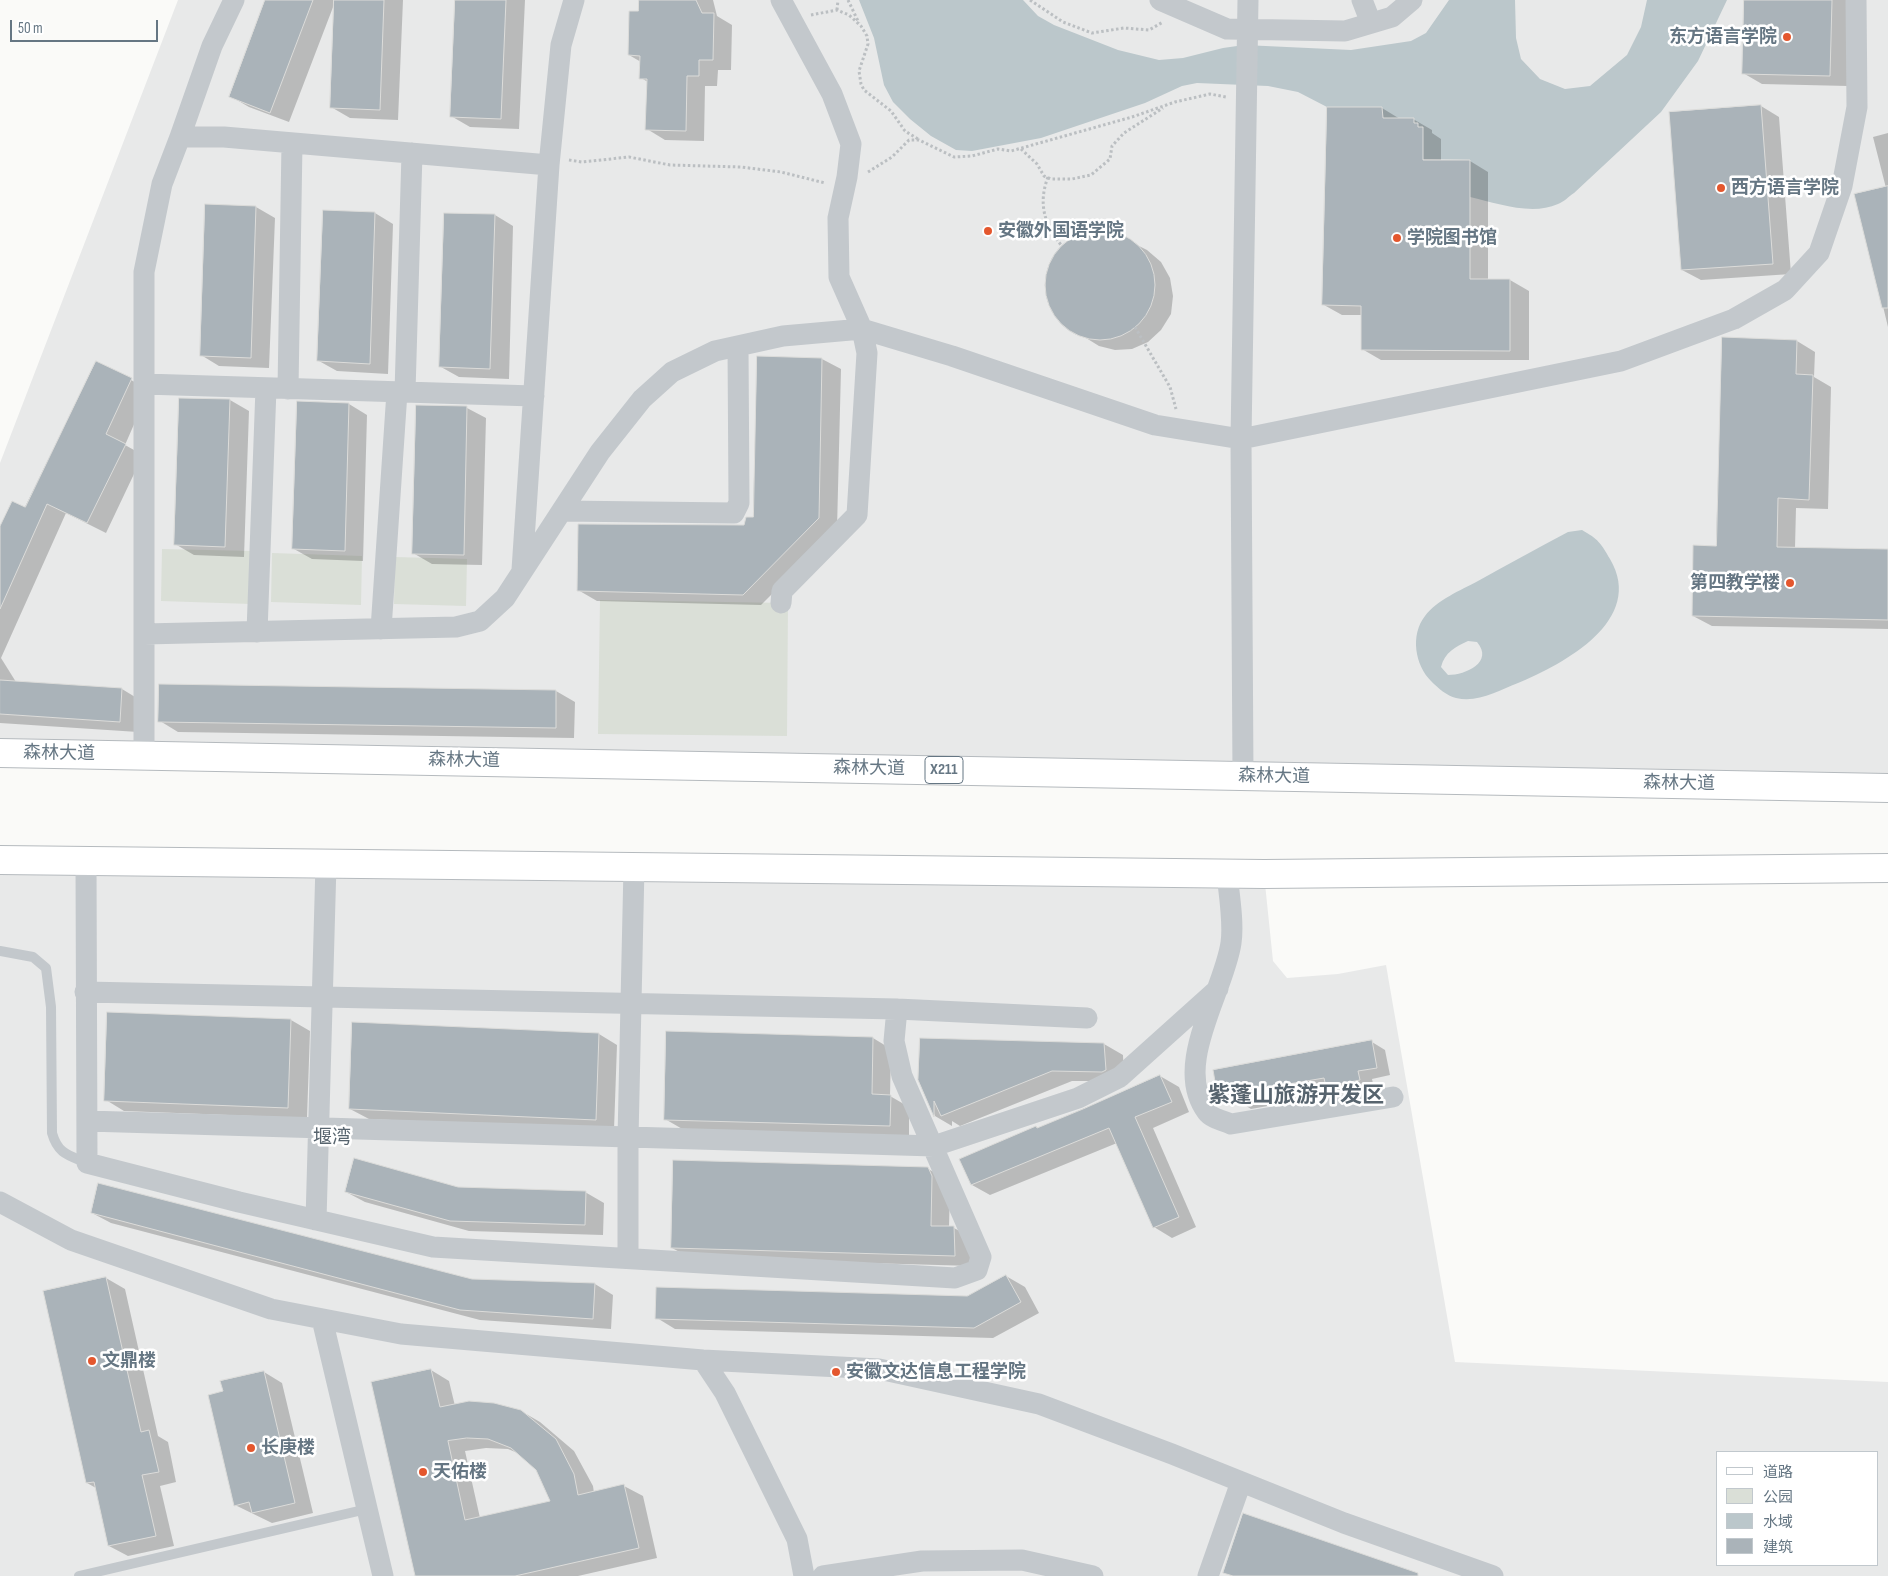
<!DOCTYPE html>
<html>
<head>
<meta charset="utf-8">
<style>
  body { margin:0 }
  #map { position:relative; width:1888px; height:1576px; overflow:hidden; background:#fafaf8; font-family:"Sofia Sans Condensed","Noto Sans SC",sans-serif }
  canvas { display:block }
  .legend { position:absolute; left:1716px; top:1451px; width:162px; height:115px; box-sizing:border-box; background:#fff; border:1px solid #c1c8cd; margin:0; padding:6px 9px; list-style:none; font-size:15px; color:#657683 }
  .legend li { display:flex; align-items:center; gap:10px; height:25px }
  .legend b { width:25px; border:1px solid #c1c8cd }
  .scale { position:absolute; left:10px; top:20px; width:148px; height:22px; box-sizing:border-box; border:2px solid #657683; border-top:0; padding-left:6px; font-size:15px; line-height:18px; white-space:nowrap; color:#657683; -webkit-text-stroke:4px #fff; paint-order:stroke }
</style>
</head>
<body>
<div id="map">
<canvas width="1888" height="1576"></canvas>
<ul class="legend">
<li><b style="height:6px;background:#fff"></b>道路</li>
<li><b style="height:14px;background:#dadfd7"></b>公园</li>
<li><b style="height:14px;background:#bbc7cb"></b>水域</li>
<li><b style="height:14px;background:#aab3b9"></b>建筑</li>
</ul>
<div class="scale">50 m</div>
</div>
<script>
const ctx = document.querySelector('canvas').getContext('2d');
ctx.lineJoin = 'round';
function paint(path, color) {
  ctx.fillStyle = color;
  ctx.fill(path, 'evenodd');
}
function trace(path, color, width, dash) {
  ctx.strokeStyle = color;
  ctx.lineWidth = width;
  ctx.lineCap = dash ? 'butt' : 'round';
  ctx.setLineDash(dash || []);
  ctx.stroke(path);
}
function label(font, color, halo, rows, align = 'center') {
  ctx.font = font + ' "Sofia Sans Condensed","Noto Sans SC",sans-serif';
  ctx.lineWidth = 5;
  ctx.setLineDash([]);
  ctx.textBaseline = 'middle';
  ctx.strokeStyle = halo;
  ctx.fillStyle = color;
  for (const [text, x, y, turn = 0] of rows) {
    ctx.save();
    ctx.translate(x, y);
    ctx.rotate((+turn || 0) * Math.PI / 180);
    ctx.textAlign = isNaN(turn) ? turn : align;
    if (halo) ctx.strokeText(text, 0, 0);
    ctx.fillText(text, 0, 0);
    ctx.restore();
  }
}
const built = new Path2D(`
  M 178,0 L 1888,0 L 1888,773 L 1243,776 L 0,753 L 0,463 Z
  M 0,860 L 1264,874 L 1273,961 L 1287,978 L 1338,974 L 1386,965 L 1455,1362 L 1888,1382 L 1888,1576 L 0,1576 ZM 1717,1452 L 1877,1452 L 1877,1565 L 1717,1565 Z`);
const green = new Path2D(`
  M 162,549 L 252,551 L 251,604 L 161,601 Z
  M 272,553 L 362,556 L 361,605 L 271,602 Z
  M 395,557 L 467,559 L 466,606 L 394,604 Z
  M 600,600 L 788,603 L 787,736 L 598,734 Z`);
const water = new Path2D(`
  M 859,0 L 1023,0 L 1038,16 L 1054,25 L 1118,50 L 1159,60 L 1183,58 L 1223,48 L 1244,45 L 1351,50 L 1411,41 L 1426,33 L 1449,0 L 1515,0 L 1516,38 L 1521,59 L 1540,79 L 1565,89 L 1590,86 L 1627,55 L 1641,27 L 1647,0 L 1727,0 L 1698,61 L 1661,112 L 1574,193 C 1569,196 1564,202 1558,204 C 1531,216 1497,203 1470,197 L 1470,160 L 1423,159 L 1423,128 L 1418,127 L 1414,123 L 1414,118 L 1383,118 L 1382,107 L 1327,107 L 1298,92 L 1268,86 L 1197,83 L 1182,86 L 1145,103 L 1041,138 L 972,151 L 956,150 L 931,136 L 910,119 L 893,102 L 884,85 L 874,38 Z
  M 1582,530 C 1598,539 1601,543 1610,559 C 1646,620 1564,664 1518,683 C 1498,691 1478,703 1456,698 C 1447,696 1438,688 1431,681 C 1415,665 1410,635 1425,616 C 1437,600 1461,590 1478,581 C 1508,564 1538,548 1568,532 ZM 1468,641 L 1477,642 C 1494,662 1466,675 1448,675 L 1441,667 C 1445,652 1455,647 1468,641 Z`);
const shadow = new Path2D(`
  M 267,0 L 403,0 L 398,120 L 350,118 L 331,107 L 335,2 L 289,122 L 249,107 L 230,96 Z
  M 456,0 L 525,0 L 519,129 L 470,127 L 451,116 Z
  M 640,0 L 713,0 L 717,16 L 732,25 L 731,70 L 718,70 L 717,86 L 705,86 L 704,141 L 665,140 L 647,129 L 648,82 L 641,78 L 641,62 L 629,55 L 639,12 Z
  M 1745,0 L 1850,0 L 1848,86 L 1762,84 L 1743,73 Z
  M 1761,106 L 1779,117 L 1791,274 L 1701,280 L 1682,270 Z
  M 1382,108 L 1400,119 L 1413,119 L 1432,130 L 1432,133 L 1441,139 L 1441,161 L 1470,161 L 1488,172 L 1488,280 L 1510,280 L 1529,291 L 1529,360 L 1381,360 L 1362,349 L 1362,315 L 1342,315 L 1324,305 Z
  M 1888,133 L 1888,327 L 1856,195 L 1886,188 L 1873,137 Z
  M 206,205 L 256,207 L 275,218 L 269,368 L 219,366 L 201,355 Z
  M 375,213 L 393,224 L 388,374 L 337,371 L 319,361 Z
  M 495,215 L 513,226 L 509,379 L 459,377 L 441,367 Z
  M 1093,232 L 1111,232 L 1147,250 L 1161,262 L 1170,278 L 1173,296 L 1171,314 L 1161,330 L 1148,342 L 1132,349 L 1115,350 L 1099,346 L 1065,325 L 1054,312 L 1048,296 L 1047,279 L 1051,262 L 1061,248 L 1075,237 Z
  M 1797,341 L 1815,352 L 1814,377 L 1831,387 L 1828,509 L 1796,508 L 1795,548 L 1888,550 L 1888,629 L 1712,626 L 1693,616 L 1717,547 Z
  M 758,357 L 822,359 L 841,369 L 837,529 L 761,605 L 597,601 L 578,590 L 745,527 L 754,518 Z
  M 131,380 L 149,390 L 125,445 L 143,455 L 106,533 L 66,513 L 1,658 L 16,682 L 122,689 L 140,700 L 138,732 L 0,723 L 0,530 L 25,508 Z
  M 180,399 L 230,400 L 249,411 L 244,557 L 194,555 L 175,544 Z
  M 349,404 L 367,415 L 363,561 L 312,559 L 294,549 Z
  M 417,406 L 467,408 L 486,418 L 482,565 L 432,564 L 413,553 Z
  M 160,685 L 556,691 L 575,702 L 574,738 L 178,732 L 160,721 Z
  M 109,1013 L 291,1020 L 310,1031 L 307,1118 L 124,1111 L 106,1100 Z
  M 599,1034 L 617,1045 L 614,1130 L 369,1119 L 350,1109 Z
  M 873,1038 L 891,1049 L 890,1096 L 909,1107 L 909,1136 L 684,1130 L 665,1119 Z
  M 921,1039 L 1104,1044 L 1123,1055 L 1124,1081 L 1072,1081 L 960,1126 L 952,1121 L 952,1126 L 935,1116 L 920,1080 Z
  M 1372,1042 L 1385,1050 L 1390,1075 L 1372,1079 L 1374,1088 L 1341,1094 L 1329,1087 L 1278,1096 L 1279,1104 L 1251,1109 L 1237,1100 L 1232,1101 L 1218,1093 Z
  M 1160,1076 L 1179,1087 L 1189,1112 L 1153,1128 L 1196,1227 L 1172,1238 L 1154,1227 L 1117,1143 L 990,1195 L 972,1185 L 1036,1127 L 1038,1128 Z
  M 928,1169 L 947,1179 L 950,1188 L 949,1227 L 954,1228 L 972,1238 L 973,1266 L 691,1258 L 672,1248 Z
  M 458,1188 L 585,1192 L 604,1203 L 603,1235 L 469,1231 L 365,1202 L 346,1192 Z
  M 92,1213 L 472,1280 L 595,1284 L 613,1295 L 611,1329 L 480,1320 L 111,1223 Z
  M 1006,1276 L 1025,1287 L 1039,1313 L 993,1338 L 675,1329 L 657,1318 L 967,1297 Z
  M 106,1278 L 125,1289 L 158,1436 L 168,1442 L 176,1482 L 160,1486 L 174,1546 L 128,1556 L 109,1546 L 96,1488 L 87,1483 Z
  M 431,1370 L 449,1381 L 455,1406 L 521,1411 L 540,1422 L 574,1451 L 593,1486 L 594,1493 L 624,1486 L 643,1496 L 657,1558 L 578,1576 L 416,1576 ZM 486,1448 L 508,1449 L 520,1454 L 537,1469 L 551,1502 L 480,1518 L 465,1451 Z
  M 264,1372 L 282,1383 L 313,1513 L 272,1523 L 235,1505 L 224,1392 Z`);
const building = new Path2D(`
  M 265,0 L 313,0 L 270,113 L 229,97 Z
  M 334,0 L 384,0 L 380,110 L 330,108 Z
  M 455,0 L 506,0 L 501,119 L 450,117 Z
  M 639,0 L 696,0 L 702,13 L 714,13 L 713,60 L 699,60 L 699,76 L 687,76 L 686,131 L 645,130 L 647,79 L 639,79 L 640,56 L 628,55 L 629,11 L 638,11 Z
  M 1744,0 L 1832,0 L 1830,76 L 1742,74 Z
  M 1761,105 L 1773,264 L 1681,270 L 1669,112 Z
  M 1327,107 L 1382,107 L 1383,118 L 1414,118 L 1414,123 L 1418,123 L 1418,127 L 1423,127 L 1423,160 L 1470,160 L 1470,279 L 1510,279 L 1510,351 L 1361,350 L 1361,306 L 1322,305 Z
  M 1888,186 L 1888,308 L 1882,308 L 1854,194 Z
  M 205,204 L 256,206 L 251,358 L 200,356 Z
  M 323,210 L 375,212 L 370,364 L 317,361 Z
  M 444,213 L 495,214 L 490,369 L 439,367 Z
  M1045 285a55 55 0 1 1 110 0a55 55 0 1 1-110 0Z
  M 1722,337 L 1797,340 L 1796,374 L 1813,375 L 1809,500 L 1778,498 L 1777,547 L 1888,549 L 1888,620 L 1692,616 L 1693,545 L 1716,546 Z
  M 757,356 L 822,358 L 819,518 L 743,595 L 577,591 L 578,524 L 744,525 L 746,517 L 753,517 Z
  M 96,361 L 132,378 L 106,434 L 126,444 L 87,523 L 47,504 L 0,609 L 0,526 L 12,501 L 25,507 Z
  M 179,398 L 230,399 L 225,547 L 174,545 Z
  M 297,401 L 349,403 L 345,551 L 292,549 Z
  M 416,405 L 467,406 L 464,555 L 412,554 Z
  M 0,680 L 122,688 L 120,722 L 0,714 Z
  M 159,684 L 556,690 L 556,728 L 158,722 Z
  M 107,1012 L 291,1019 L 288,1108 L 104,1101 Z
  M 352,1022 L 599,1033 L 596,1120 L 349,1109 Z
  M 666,1031 L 873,1037 L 872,1094 L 891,1095 L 890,1126 L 664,1120 Z
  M 920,1038 L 1104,1043 L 1106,1070 L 1102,1072 L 1052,1071 L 941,1116 L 934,1101 L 934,1117 L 918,1080 Z
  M 1372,1040 L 1377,1068 L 1358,1071 L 1360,1080 L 1326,1087 L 1324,1078 L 1265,1088 L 1266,1096 L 1236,1102 L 1234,1090 L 1217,1093 L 1213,1070 Z
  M 1160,1075 L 1172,1102 L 1135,1117 L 1179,1217 L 1153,1228 L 1109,1128 L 971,1185 L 959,1159 L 1036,1126 L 1037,1128 L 1083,1109 Z
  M 354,1158 L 458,1187 L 586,1191 L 585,1225 L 450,1221 L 345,1192 Z
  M 673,1160 L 928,1167 L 932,1176 L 931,1226 L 954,1226 L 955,1256 L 671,1248 Z
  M 98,1183 L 472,1279 L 595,1283 L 593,1319 L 460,1310 L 91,1213 Z
  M 1006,1275 L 1021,1302 L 974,1328 L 655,1319 L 656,1287 L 967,1296 Z
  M 106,1277 L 141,1432 L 149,1430 L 159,1472 L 142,1475 L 156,1536 L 108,1546 L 94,1482 L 86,1483 L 43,1291 Z
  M 431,1369 L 440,1407 L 469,1401 L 494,1403 L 521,1410 L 556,1439 L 574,1474 L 578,1495 L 624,1484 L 639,1548 L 515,1576 L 415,1576 L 371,1382 ZM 467,1438 L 488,1439 L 511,1448 L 536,1470 L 550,1501 L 465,1520 L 448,1441 Z
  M 264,1371 L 295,1503 L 252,1513 L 249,1502 L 234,1506 L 208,1395 L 223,1391 L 220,1381 Z
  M 1243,1513 L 1418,1573 L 1418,1576 L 1233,1576 L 1223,1573 Z`);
const path = new Path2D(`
  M 848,0 L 859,23
  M 1030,0 L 1063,22 L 1092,33 L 1124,28 L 1149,30 L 1163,22
  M 837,10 L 838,0
  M 811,15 L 837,10 L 849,15 L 861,26 L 867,36 L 868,44 L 859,71 L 861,84 L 864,90 L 891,111 L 905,131 L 918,139
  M 1021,149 L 1037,164 L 1044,176 L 1051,179 L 1072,179 L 1091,175 L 1110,159 L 1112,146 L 1124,133 L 1163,108
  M 569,160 L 582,162 L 629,157 L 670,165 L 741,167 L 781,172 L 825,183
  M 868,172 L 892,157 L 909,140 L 919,140 L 954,157 L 972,156 L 998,149 L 1011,151 L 1132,117 L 1175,102 L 1210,94 L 1226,97
  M 1048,177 C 1038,203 1044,225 1062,246
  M 1135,327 L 1170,387 L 1176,409`);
const service = new Path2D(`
  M 0,951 L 33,957 L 46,968 L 51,1007 L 52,1133 C 58,1154 68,1155 87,1163
  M 79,1576 L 367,1509`);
const minor = new Path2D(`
  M 1160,0 L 1227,29 L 1345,31 L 1392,17 L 1412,0
  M 1362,0 L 1371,23
  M 180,137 L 212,46 L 234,0
  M 144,384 L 534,396
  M 288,389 L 292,143
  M 405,392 L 412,153
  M 562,511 L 734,513 L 739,503 L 738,346
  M 522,570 L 549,165 L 561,45 L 574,0
  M 781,603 L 782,591 L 857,515 L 867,353 L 862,329 L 839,277 L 838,218 L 847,177 L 851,144 L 832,94 L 781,0
  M 381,629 L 397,392
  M 257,632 L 266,388
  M 144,634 L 456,627 L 480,621 L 505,598 L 600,452 L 642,399 L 672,372 L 715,351 L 783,336 L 862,329 L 952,356 L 1155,425 L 1241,439 L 1621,361 L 1734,319 L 1785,290 L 1819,253 L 1842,186 L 1857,107 L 1856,0
  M 144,755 L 144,272 L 162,184 L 180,137 L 224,137 L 549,165
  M 1243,776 L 1241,439 L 1248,0
  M 86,861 L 87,1163 L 239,1202 L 433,1247 L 955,1278 L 977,1270 L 981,1257 L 902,1076 L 894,1041 L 897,1009
  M 1227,874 C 1229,894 1234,923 1231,943 C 1224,992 1172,1065 1207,1112 C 1211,1118 1224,1121 1231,1124 L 1393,1097
  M 85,992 L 897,1009 L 1087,1018
  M 87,1121 L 934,1146 L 1078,1098 L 1120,1077 L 1218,989
  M 0,1202 L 71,1240 L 271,1309 L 401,1334 L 703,1360 L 879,1369 L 1039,1404 L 1172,1454 L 1344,1523 L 1493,1576
  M 316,1220 L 326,864
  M 628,1258 L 628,1138 L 634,867
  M 322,1319 L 383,1576
  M 703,1360 L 725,1393 L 797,1539 L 804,1576
  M 823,1576 L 922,1561 L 1022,1560 L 1093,1576
  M 1208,1576 L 1241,1482`);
const primary = new Path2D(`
  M 0,753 L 1888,788
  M 0,860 L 1264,874 L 1888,868`);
const markers = [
  [1787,37,5,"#e4572e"],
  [1721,188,5,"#e4572e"],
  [988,231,5,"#e4572e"],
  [1397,238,5,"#e4572e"],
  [1790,583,5,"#e4572e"],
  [92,1361,5,"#e4572e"],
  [836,1372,5,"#e4572e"],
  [251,1448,5,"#e4572e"],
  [423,1472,5,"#e4572e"]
];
const shields = [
  [944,770,38]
];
const shieldNames = [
  ["X211",944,770]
];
const poiNames = [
  ["东方语言学院",1777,37,"right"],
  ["西方语言学院",1731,188],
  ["安徽外国语学院",998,231],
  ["学院图书馆",1407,238],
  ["第四教学楼",1780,583,"right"],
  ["文鼎楼",102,1361],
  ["安徽文达信息工程学院",846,1372],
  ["长庚楼",261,1448],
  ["天佑楼",433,1472]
];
const streetNames = [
  ["森林大道",59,754,1],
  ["森林大道",464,761,1],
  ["森林大道",869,769,1],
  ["森林大道",1274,777,1],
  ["森林大道",1679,784,1]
];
const neighbourhoodNames = [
  ["堰湾",332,1138]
];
const districtNames = [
  ["紫蓬山旅游开发区",1296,1096]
];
paint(built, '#e8e9e9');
paint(green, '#dadfd7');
paint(water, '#bbc7cb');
paint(shadow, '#0003');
paint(building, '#aab3b9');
trace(building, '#dcdcda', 1);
trace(primary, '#b5babe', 30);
trace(path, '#bbbfc2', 3, [2.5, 2.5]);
trace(service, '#c3c8cc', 10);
trace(minor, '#c3c8cc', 21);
trace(primary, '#fff', 28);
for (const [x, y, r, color] of markers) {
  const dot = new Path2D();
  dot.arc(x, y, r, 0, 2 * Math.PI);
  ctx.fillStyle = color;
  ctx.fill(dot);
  trace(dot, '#fff', 2);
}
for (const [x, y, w] of shields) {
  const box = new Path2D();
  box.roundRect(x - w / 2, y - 13.5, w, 27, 4);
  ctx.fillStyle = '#fff';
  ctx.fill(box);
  trace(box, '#657683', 1);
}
label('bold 16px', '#657683', null, shieldNames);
label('bold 18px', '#657683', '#fff', poiNames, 'left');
label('18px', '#657683', '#fff', streetNames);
label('19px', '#57646e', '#fff', neighbourhoodNames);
label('bold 22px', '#57646e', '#fff', districtNames);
</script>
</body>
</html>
